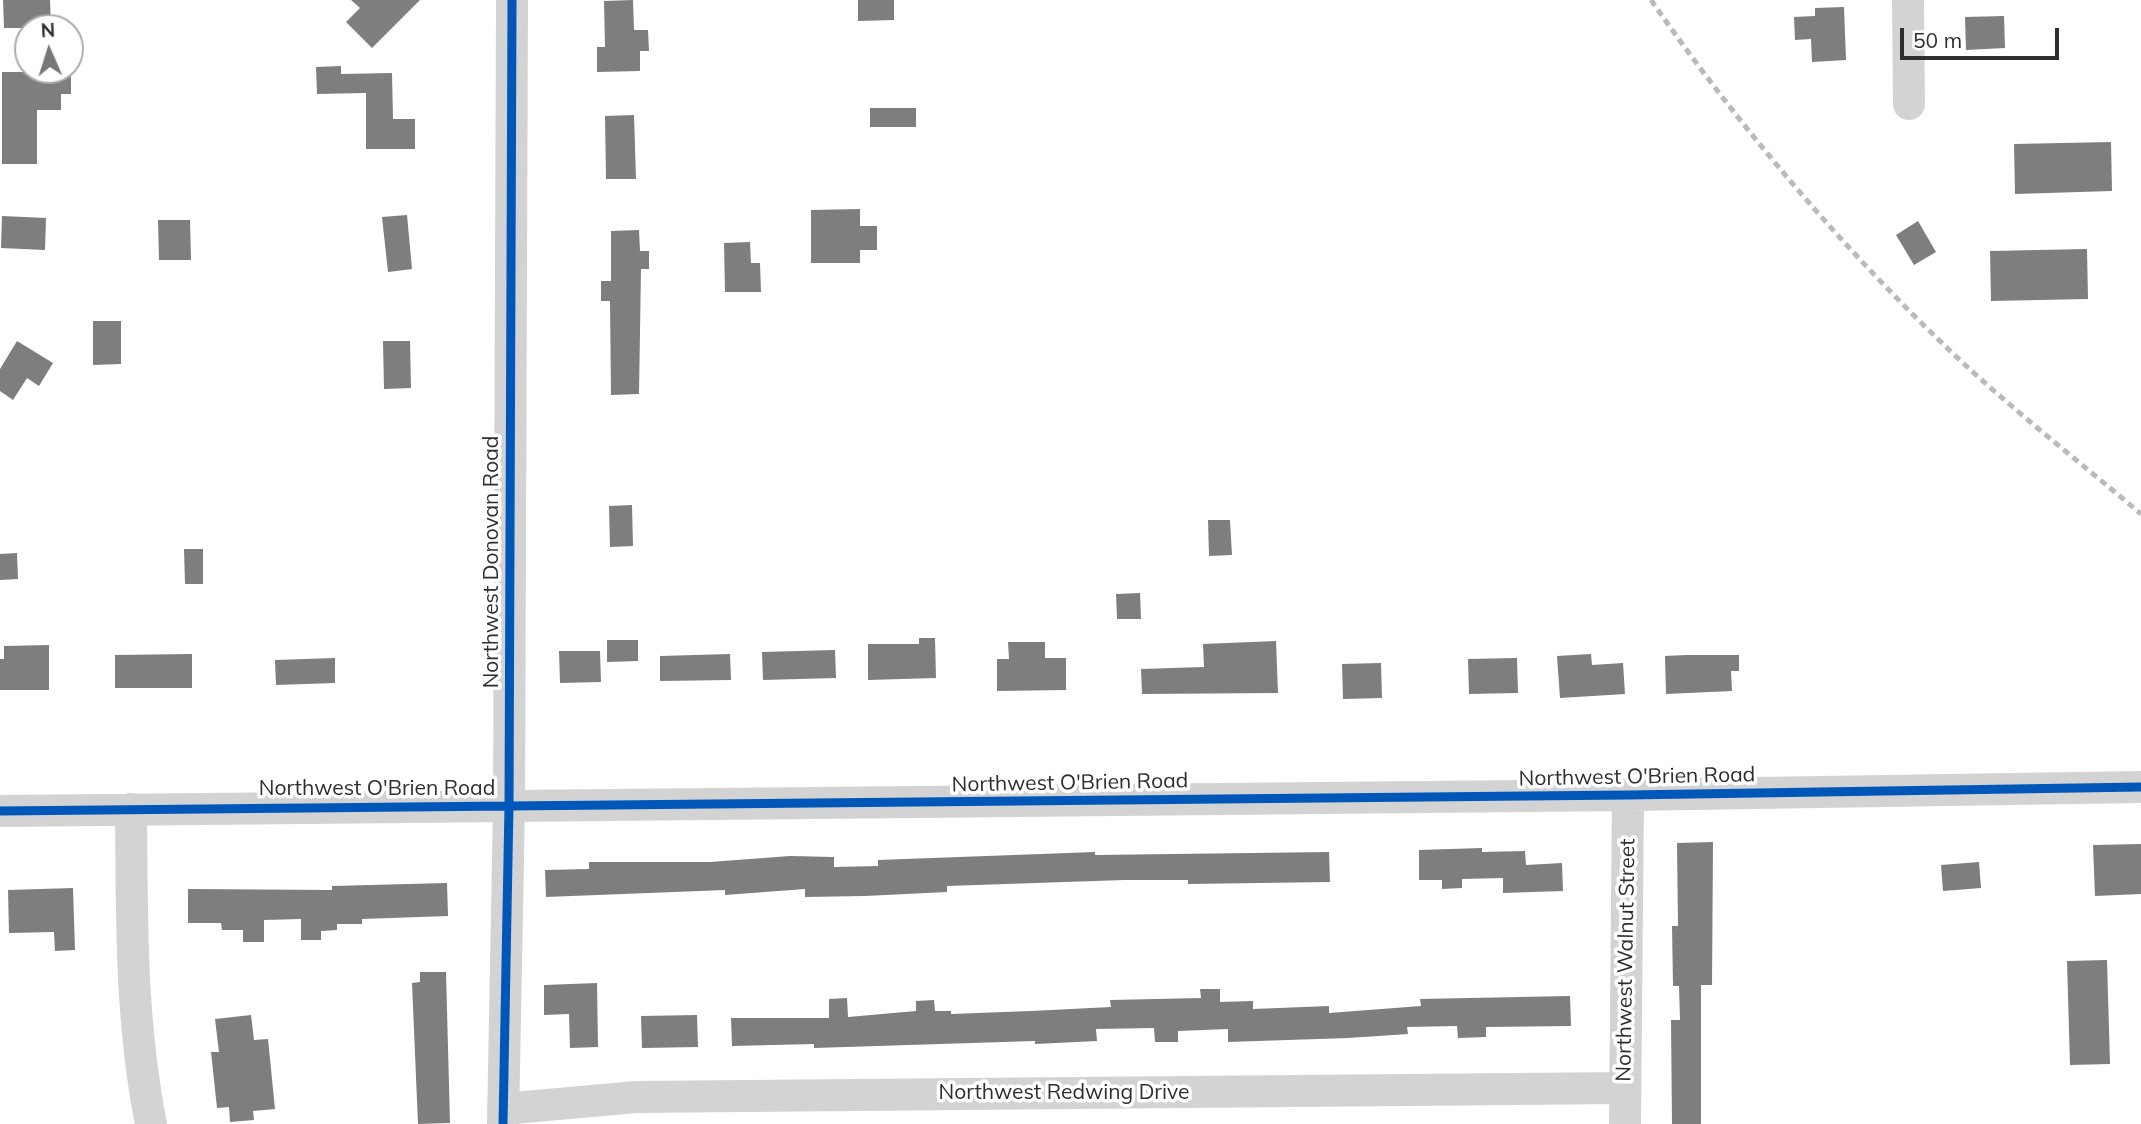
<!DOCTYPE html>
<html>
<head>
<meta charset="utf-8">
<style>
  body { margin:0 }
  #map { position:relative; width:2141px; height:1124px; overflow:hidden; background:#fff; font-family:Mulish,sans-serif }
  canvas { display:block }
  .north { position:absolute; left:14px; top:14px; width:70px; height:70px; box-sizing:border-box; background:#fff; border:2px solid #ababab; border-radius:50%; rotate:357deg; font-size:19px; font-weight:700; line-height:28px; text-align:center; color:#2e2e2e }
  .north::after { content:''; display:block; margin:auto; width:24px; height:32px; background:#777; clip-path:polygon(50% 0,100% 100%,50% 72%,0 100%) }
  .scale { position:absolute; left:1900px; top:28px; width:159px; height:32px; box-sizing:border-box; border:4px solid #2e2e2e; border-top:0; padding-left:9px; font-size:21px; line-height:24px; white-space:nowrap; color:#2e2e2e; -webkit-text-stroke:5px #fff; paint-order:stroke }
</style>
</head>
<body>
<div id="map">
<canvas width="2141" height="1124"></canvas>
<div class="north">N</div>
<div class="scale">50 m</div>
</div>
<script>
const ctx = document.querySelector('canvas').getContext('2d');
ctx.lineJoin = 'round';
function paint(path, color) {
  ctx.fillStyle = color;
  ctx.fill(path, 'evenodd');
}
function trace(path, color, width, dash) {
  ctx.strokeStyle = color;
  ctx.lineWidth = width;
  ctx.lineCap = dash ? 'butt' : 'round';
  ctx.setLineDash(dash || []);
  ctx.stroke(path);
}
function label(font, color, halo, rows, align = 'center') {
  ctx.font = font + ' Mulish,sans-serif';
  ctx.lineWidth = 7;
  ctx.setLineDash([]);
  ctx.textBaseline = 'middle';
  ctx.strokeStyle = halo;
  ctx.fillStyle = color;
  for (const [text, x, y, turn = 0] of rows) {
    ctx.save();
    ctx.translate(x, y);
    ctx.rotate((+turn || 0) * Math.PI / 180);
    ctx.textAlign = isNaN(turn) ? turn : align;
    if (halo) ctx.strokeText(text, 0, 0);
    ctx.fillText(text, 0, 0);
    ctx.restore();
  }
}
const building = new Path2D(`
  M 3,0 L 50,0 L 51,28 L 4,28 Z
  M 351,0 L 420,0 L 372,48 L 346,22 L 360,8 Z
  M 633,0 L 634,30 L 648,30 L 649,51 L 640,51 L 640,71 L 597,72 L 597,47 L 605,47 L 604,1 Z
  M 858,0 L 894,0 L 894,20 L 858,21 Z
  M 1844,7 L 1846,60 L 1812,62 L 1811,39 L 1795,40 L 1794,17 L 1815,16 L 1815,8 Z
  M 2004,16 L 2005,48 L 1966,50 L 1965,17 Z
  M 341,66 L 341,74 L 392,73 L 393,119 L 415,119 L 415,149 L 366,149 L 366,93 L 317,94 L 316,67 Z
  M 2,72 L 71,72 L 71,94 L 61,94 L 61,110 L 37,110 L 37,164 L 2,164 Z
  M 870,108 L 916,108 L 916,127 L 870,127 Z
  M 634,115 L 636,179 L 606,179 L 605,116 Z
  M 2111,142 L 2112,191 L 2015,194 L 2014,144 Z
  M 860,209 L 860,226 L 877,226 L 877,250 L 860,250 L 860,263 L 811,263 L 811,210 Z
  M 407,215 L 412,269 L 388,272 L 382,217 Z
  M 2,216 L 46,218 L 45,250 L 1,248 Z
  M 158,220 L 190,220 L 191,260 L 159,260 Z
  M 1918,221 L 1936,252 L 1914,265 L 1896,235 Z
  M 639,230 L 640,251 L 649,251 L 649,269 L 641,269 L 639,394 L 611,395 L 610,301 L 601,301 L 601,281 L 611,281 L 611,231 Z
  M 750,242 L 751,263 L 760,263 L 761,292 L 725,292 L 724,243 Z
  M 2087,249 L 2088,299 L 1991,301 L 1990,251 Z
  M 93,321 L 121,321 L 121,364 L 93,365 Z
  M 17,341 L 53,363 L 39,386 L 27,378 L 13,400 L 0,391 L 0,369 Z
  M 383,341 L 410,341 L 411,388 L 384,389 Z
  M 632,505 L 633,546 L 610,547 L 609,506 Z
  M 1208,520 L 1230,520 L 1232,555 L 1209,556 Z
  M 184,549 L 203,549 L 203,584 L 185,584 Z
  M 17,553 L 18,579 L 0,580 L 0,554 Z
  M 1140,593 L 1141,619 L 1117,619 L 1116,594 Z
  M 919,638 L 935,638 L 936,678 L 868,680 L 868,644 L 919,644 Z
  M 607,640 L 638,640 L 638,661 L 607,662 Z
  M 1276,641 L 1278,693 L 1142,694 L 1141,669 L 1204,667 L 1203,644 Z
  M 1008,642 L 1045,642 L 1045,658 L 1066,658 L 1066,690 L 997,691 L 997,659 L 1009,659 Z
  M 49,645 L 49,690 L 0,690 L 0,659 L 4,659 L 4,646 Z
  M 835,650 L 836,678 L 763,680 L 762,652 Z
  M 559,651 L 600,651 L 601,682 L 560,683 Z
  M 192,654 L 192,688 L 115,688 L 115,655 Z
  M 730,654 L 731,680 L 660,681 L 660,656 Z
  M 1591,654 L 1592,665 L 1623,663 L 1625,694 L 1560,698 L 1557,656 Z
  M 1686,655 L 1739,655 L 1739,671 L 1731,671 L 1732,691 L 1666,694 L 1665,656 Z
  M 335,658 L 335,683 L 276,685 L 275,660 Z
  M 1517,658 L 1518,693 L 1469,694 L 1468,659 Z
  M 1381,663 L 1382,698 L 1343,699 L 1342,664 Z
  M 1713,842 L 1712,985 L 1701,985 L 1701,1124 L 1672,1124 L 1671,1020 L 1680,1020 L 1679,986 L 1673,986 L 1672,926 L 1678,926 L 1677,843 Z
  M 2141,844 L 2141,894 L 2095,896 L 2093,845 Z
  M 1482,848 L 1482,852 L 1525,851 L 1526,865 L 1562,863 L 1563,891 L 1503,893 L 1503,878 L 1462,879 L 1462,888 L 1442,889 L 1442,880 L 1419,880 L 1419,850 Z
  M 1095,852 L 1095,855 L 1329,852 L 1330,882 L 1188,884 L 1188,880 L 1124,880 L 947,886 L 947,892 L 865,896 L 805,897 L 805,889 L 725,895 L 725,890 L 546,897 L 545,870 L 589,869 L 589,862 L 710,862 L 790,856 L 834,857 L 834,867 L 878,866 L 878,860 Z
  M 1979,862 L 1981,888 L 1943,891 L 1941,865 Z
  M 447,883 L 448,916 L 362,919 L 362,924 L 337,924 L 337,930 L 321,931 L 321,940 L 301,940 L 301,919 L 264,920 L 264,942 L 243,942 L 243,930 L 222,930 L 221,923 L 188,923 L 188,889 L 332,890 L 332,886 Z
  M 73,888 L 75,950 L 55,951 L 54,932 L 9,933 L 8,890 Z
  M 2107,960 L 2110,1064 L 2070,1065 L 2067,961 Z
  M 420,972 L 446,972 L 450,1123 L 418,1124 L 412,983 L 420,982 Z
  M 597,983 L 598,1047 L 570,1048 L 569,1014 L 544,1015 L 544,985 Z
  M 1200,989 L 1220,989 L 1220,1002 L 1253,1001 L 1253,1009 L 1329,1006 L 1329,1013 L 1421,1006 L 1420,999 L 1570,996 L 1571,1026 L 1486,1027 L 1486,1037 L 1458,1038 L 1457,1026 L 1407,1027 L 1408,1034 L 1348,1038 L 1228,1042 L 1228,1029 L 1178,1031 L 1178,1042 L 1155,1042 L 1154,1028 L 1096,1029 L 1097,1041 L 1035,1044 L 1035,1041 L 814,1048 L 814,1044 L 732,1046 L 731,1018 L 829,1018 L 829,999 L 847,998 L 848,1017 L 916,1011 L 916,1001 L 934,1000 L 935,1011 L 951,1011 L 951,1014 L 1031,1011 L 1111,1007 L 1110,1000 L 1201,998 Z
  M 251,1015 L 254,1040 L 268,1039 L 275,1109 L 253,1111 L 254,1120 L 230,1122 L 229,1107 L 217,1108 L 211,1052 L 219,1052 L 215,1019 Z
  M 697,1015 L 698,1047 L 642,1048 L 641,1016 Z`);
const minor = new Path2D(`
  M 1908,0 L 1909,104
  M 131,809 C 132,916 130,1018 151,1124
  M 0,811 L 1628,795 L 2141,787
  M 503,1109 L 636,1097 L 1625,1088
  M 503,1124 L 509,806 L 512,0
  M 1625,1124 L 1628,795`);
const rail = new Path2D(`
  M 1651,0 C 1735,121 1837,242 1943,344 C 2005,404 2075,458 2141,514`);
const cycleway = new Path2D(`
  M 0,811 L 1628,795 L 2141,787
  M 503,1124 L 509,806 L 512,0`);
const streetNames = [
  ["Northwest Donovan Road",492,562,-90],
  ["Northwest O'Brien Road",1637,777,-1],
  ["Northwest O'Brien Road",1070,783,-1],
  ["Northwest O'Brien Road",377,789],
  ["Northwest Walnut Street",1626,960,-89],
  ["Northwest Redwing Drive",1064,1093]
];
paint(building, '#7e7e7e');
trace(minor, '#d3d3d3', 32);
trace(rail, '#bababa', 5, [7, 5]);
trace(cycleway, '#0057b8', 9);
label('21px', '#2e2e2e', '#fff', streetNames);
</script>
</body>
</html>
